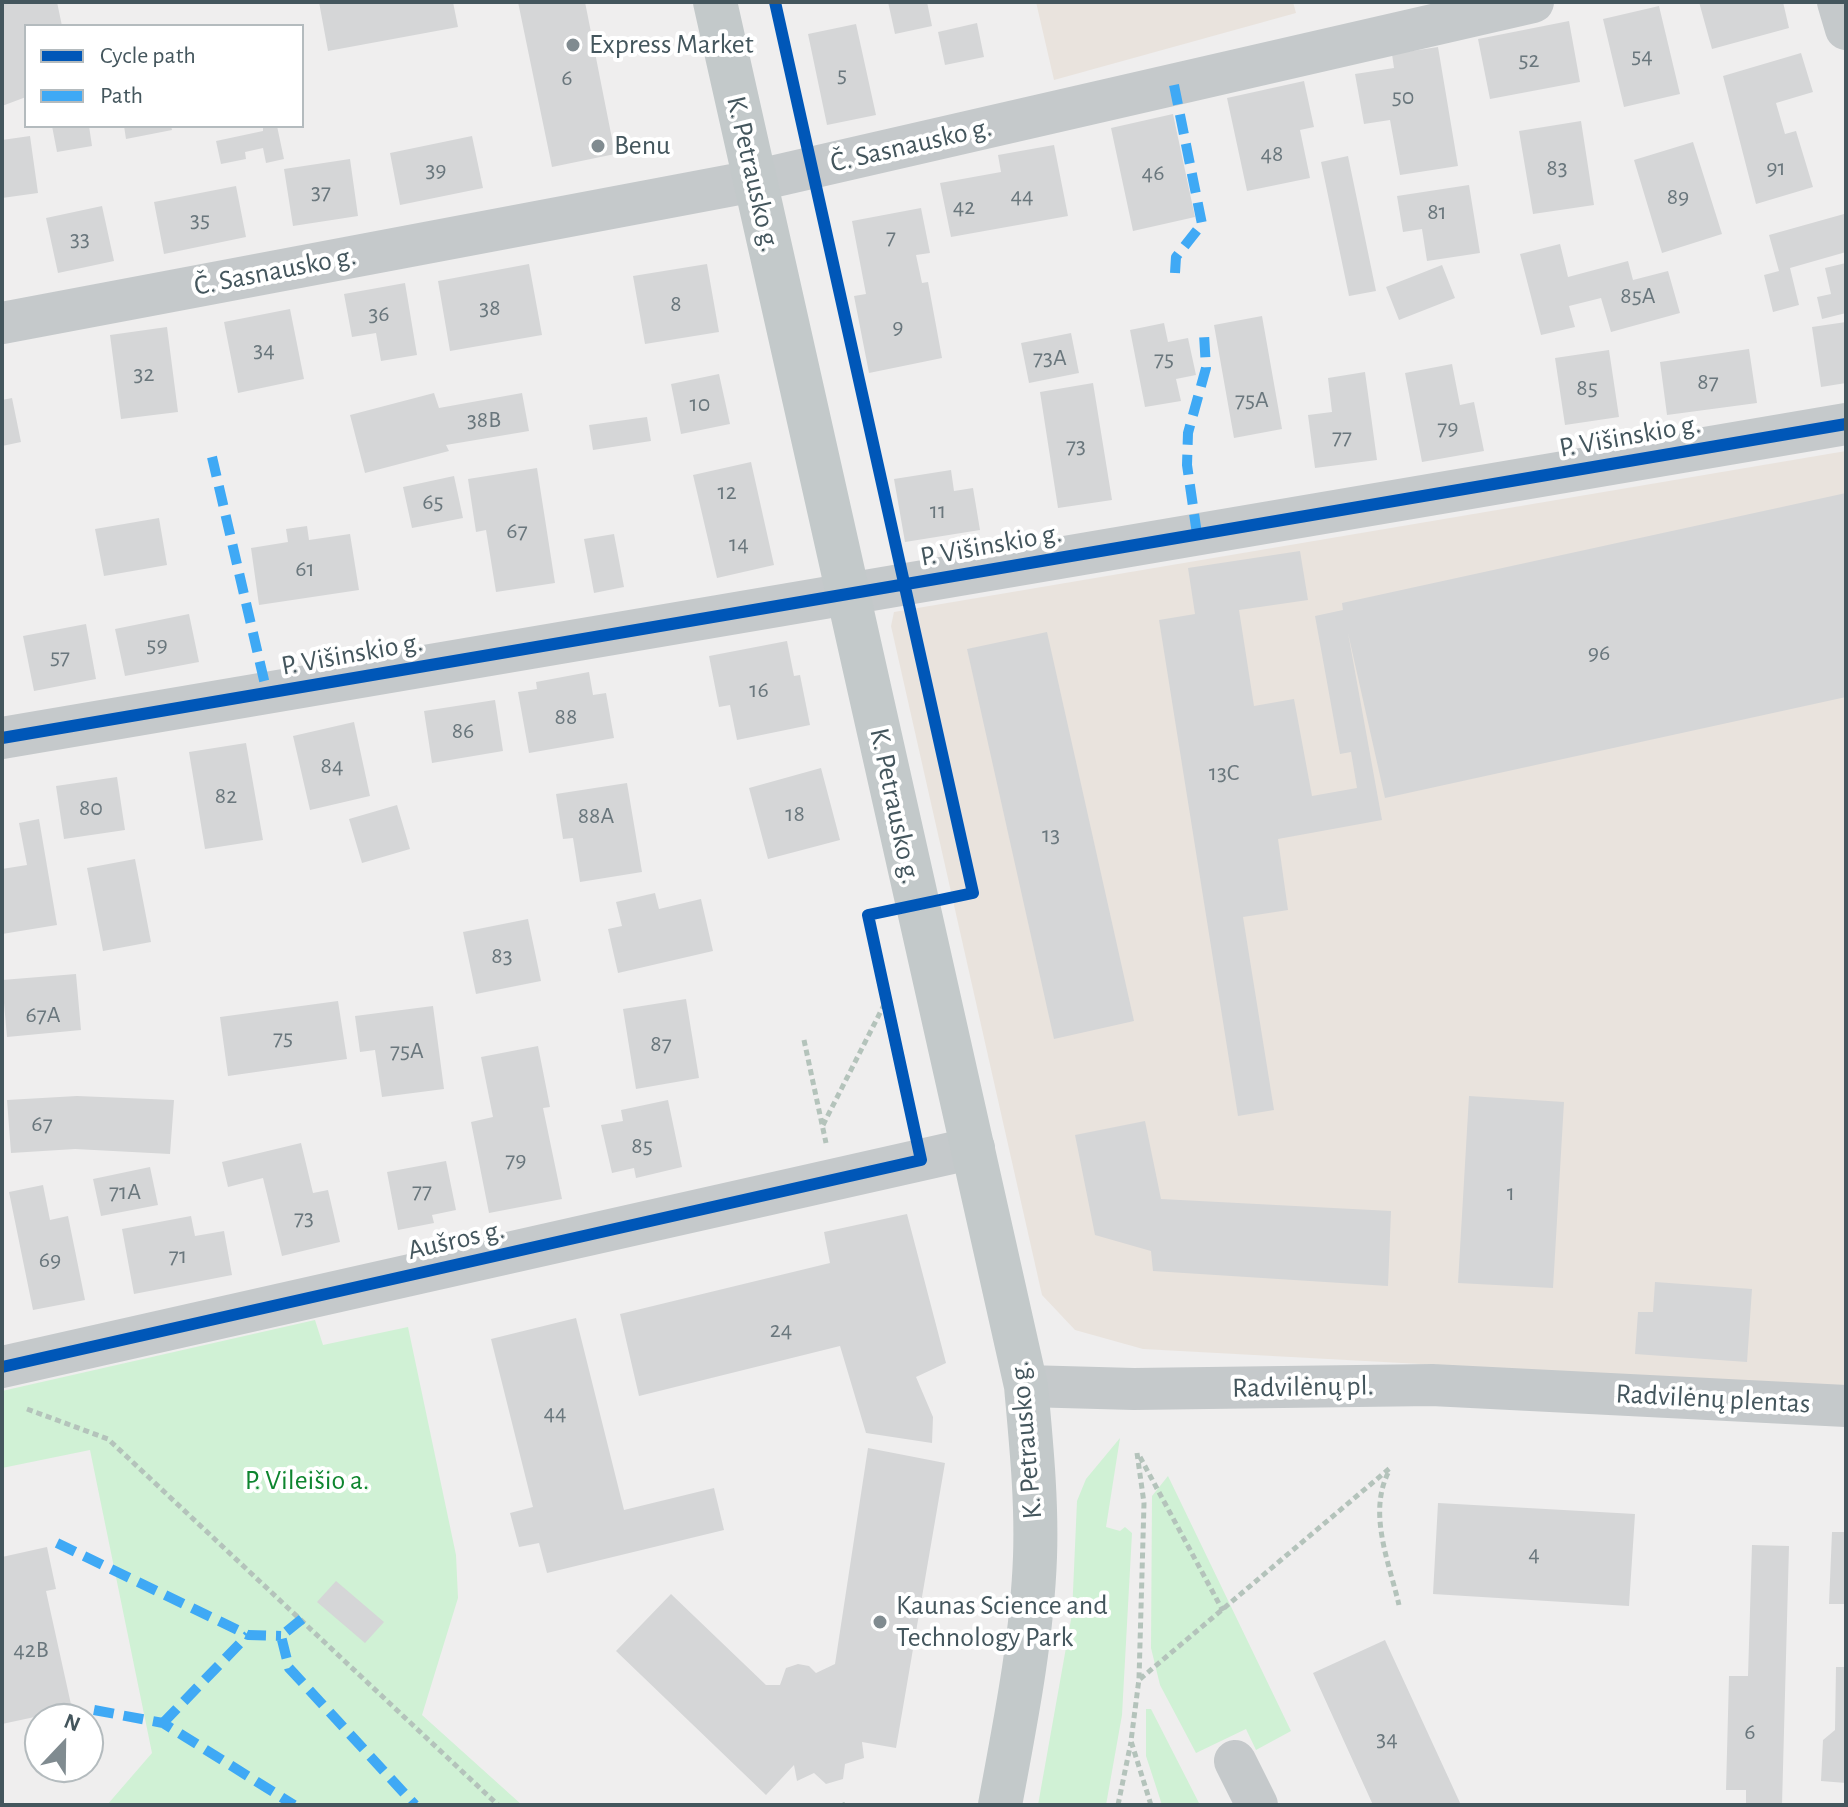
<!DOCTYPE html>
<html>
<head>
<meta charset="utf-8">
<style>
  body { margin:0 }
  #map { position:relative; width:1848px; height:1807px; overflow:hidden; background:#efeeee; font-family:"Alegreya Sans",sans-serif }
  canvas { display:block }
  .frame { position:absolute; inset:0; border:4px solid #44565d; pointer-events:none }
  .legend { position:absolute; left:24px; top:24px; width:280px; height:104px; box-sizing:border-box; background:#fff; border:2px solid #b4bbbe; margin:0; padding:10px 14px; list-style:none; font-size:24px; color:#44565d }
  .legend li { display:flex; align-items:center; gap:16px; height:40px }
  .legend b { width:40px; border:2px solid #b4bbbe }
  .north { position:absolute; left:24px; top:1703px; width:80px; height:80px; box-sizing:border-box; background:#fff; border:2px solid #b4bbbe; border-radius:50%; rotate:22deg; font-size:22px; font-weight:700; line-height:32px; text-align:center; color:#44565d }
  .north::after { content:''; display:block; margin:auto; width:28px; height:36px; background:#808b90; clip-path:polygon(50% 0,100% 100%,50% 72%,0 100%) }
</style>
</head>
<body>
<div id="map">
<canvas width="1848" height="1807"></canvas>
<div class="frame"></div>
<ul class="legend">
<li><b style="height:10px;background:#0057b8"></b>Cycle path</li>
<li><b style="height:10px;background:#3fa9f5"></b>Path</li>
</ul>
<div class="north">N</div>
</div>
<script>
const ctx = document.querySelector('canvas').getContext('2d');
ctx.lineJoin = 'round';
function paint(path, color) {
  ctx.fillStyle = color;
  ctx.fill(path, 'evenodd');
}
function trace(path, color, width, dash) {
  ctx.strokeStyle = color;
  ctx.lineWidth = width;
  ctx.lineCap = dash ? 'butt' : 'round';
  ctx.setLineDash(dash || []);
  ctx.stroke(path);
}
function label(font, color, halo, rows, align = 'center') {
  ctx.font = font + ' "Alegreya Sans",sans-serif';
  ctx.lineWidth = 8;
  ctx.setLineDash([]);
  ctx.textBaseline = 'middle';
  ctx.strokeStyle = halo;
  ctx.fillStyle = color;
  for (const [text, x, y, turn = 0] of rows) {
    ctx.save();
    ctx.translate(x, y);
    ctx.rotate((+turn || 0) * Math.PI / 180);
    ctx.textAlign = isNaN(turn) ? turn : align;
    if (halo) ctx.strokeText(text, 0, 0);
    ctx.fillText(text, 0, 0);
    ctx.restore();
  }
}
const commercial = new Path2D(`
  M 1036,2 L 1293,2 L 1296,13 L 1054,80 Z
  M 1846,451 L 1846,1387 L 1143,1349 L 1075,1330 L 1042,1295 L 891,626 L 894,612 Z`);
const green = new Path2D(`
  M 315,1320 L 323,1345 L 408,1327 L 456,1555 L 458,1598 L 422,1715 L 522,1805 L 107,1805 L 152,1753 L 90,1450 L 2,1468 L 2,1391 Z
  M 1120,1438 L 1106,1527 L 1120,1531 L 1125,1527 L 1132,1533 L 1122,1715 L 1106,1805 L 1038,1805 L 1072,1614 L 1077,1501 L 1086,1479 Z
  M 1168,1476 L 1291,1731 L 1256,1750 L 1246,1729 L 1196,1753 L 1160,1685 L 1151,1648 L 1152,1496 Z
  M 1146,1709 L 1151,1709 L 1200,1805 L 1162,1805 L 1146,1756 Z`);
const building = new Path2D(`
  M 2,2 L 57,2 L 62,26 L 26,26 L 26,97 L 2,106 Z
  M 319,2 L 453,2 L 458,27 L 328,51 Z
  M 518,2 L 585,2 L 615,154 L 552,167 Z
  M 888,2 L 927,2 L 932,26 L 895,34 Z
  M 1699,2 L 1783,2 L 1789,28 L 1712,49 Z
  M 1659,6 L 1680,94 L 1624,107 L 1603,19 Z
  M 1569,21 L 1580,82 L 1490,99 L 1478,39 Z
  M 977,23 L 984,57 L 945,65 L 938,32 Z
  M 856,24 L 876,115 L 827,125 L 808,34 Z
  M 1438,47 L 1458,166 L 1400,175 L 1390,120 L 1364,124 L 1355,74 L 1394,68 L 1392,54 Z
  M 1801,53 L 1813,92 L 1776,103 L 1785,134 L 1796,131 L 1813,187 L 1756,204 L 1723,76 Z
  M 1304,81 L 1314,127 L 1300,130 L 1310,178 L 1247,191 L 1227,98 Z
  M 1173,114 L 1195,217 L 1133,231 L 1111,128 Z
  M 1581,121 L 1594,205 L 1533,214 L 1519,131 Z
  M 52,126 L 89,126 L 92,146 L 57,152 Z
  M 124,126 L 171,126 L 172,130 L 126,139 Z
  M 263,126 L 277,126 L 284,159 L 266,163 L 263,148 L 245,152 L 246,159 L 221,164 L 216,141 L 263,131 Z
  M 30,136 L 38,193 L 2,198 L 2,140 Z
  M 472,136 L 483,188 L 400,205 L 390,153 Z
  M 1693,142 L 1722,234 L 1662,253 L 1634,160 Z
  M 1054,145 L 1068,216 L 951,237 L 940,183 L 1001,172 L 998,155 Z
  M 1348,156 L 1376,291 L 1349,296 L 1321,162 Z
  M 350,159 L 358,216 L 293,226 L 284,169 Z
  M 1469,185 L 1480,253 L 1427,261 L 1422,229 L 1403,232 L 1397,196 Z
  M 236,186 L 246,237 L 164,254 L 154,202 Z
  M 102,206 L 114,261 L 58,273 L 46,218 Z
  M 921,208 L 930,253 L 916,255 L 922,283 L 928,282 L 942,358 L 869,373 L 854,296 L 866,294 L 852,221 Z
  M 1844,214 L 1846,252 L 1790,268 L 1799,305 L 1773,312 L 1764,275 L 1779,271 L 1769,235 Z
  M 1560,244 L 1568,277 L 1628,261 L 1633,280 L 1668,271 L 1680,313 L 1611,332 L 1601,298 L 1569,306 L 1575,327 L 1541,335 L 1520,254 Z
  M 1846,263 L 1846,313 L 1822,319 L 1817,297 L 1831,294 L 1825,268 Z
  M 529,264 L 542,335 L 450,351 L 438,281 Z
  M 707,264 L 719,332 L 645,344 L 633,276 Z
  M 1442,265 L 1455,298 L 1399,320 L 1386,287 Z
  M 405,283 L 417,355 L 381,361 L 376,333 L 352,337 L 344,294 Z
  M 290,309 L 304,379 L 238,393 L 224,322 Z
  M 1262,316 L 1282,429 L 1234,438 L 1214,325 Z
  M 1846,322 L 1846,383 L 1821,387 L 1812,327 Z
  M 1164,323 L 1168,342 L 1188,338 L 1196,375 L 1176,379 L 1181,401 L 1145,407 L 1130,330 Z
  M 167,327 L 178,412 L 121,419 L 110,335 Z
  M 1071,333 L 1079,373 L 1029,383 L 1021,343 Z
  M 1749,349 L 1757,403 L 1667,415 L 1660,362 Z
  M 1609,350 L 1619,417 L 1565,425 L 1555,358 Z
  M 1452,364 L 1460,405 L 1474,402 L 1484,451 L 1422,462 L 1405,373 Z
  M 1365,372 L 1377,460 L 1315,468 L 1308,415 L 1332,412 L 1328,378 Z
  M 719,374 L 730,424 L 681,434 L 671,384 Z
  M 1093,383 L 1112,500 L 1058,508 L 1040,392 Z
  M 434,393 L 439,408 L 522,393 L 529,431 L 446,445 L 449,451 L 365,473 L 350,415 Z
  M 12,398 L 21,442 L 2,446 L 2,400 Z
  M 647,417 L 651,441 L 593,450 L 589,425 Z
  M 751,462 L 774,565 L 717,578 L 693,475 Z
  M 537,468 L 555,583 L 496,592 L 486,530 L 476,532 L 468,479 Z
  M 951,470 L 954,491 L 973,488 L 980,530 L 905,542 L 894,479 Z
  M 454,476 L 463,518 L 412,528 L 403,487 Z
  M 1846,493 L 1846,697 L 1385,798 L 1348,633 L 1382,820 L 1278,839 L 1288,910 L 1243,917 L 1274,1110 L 1238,1116 L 1159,620 L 1195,614 L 1188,568 L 1300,551 L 1308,600 L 1239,610 L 1254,706 L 1294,699 L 1312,796 L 1357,788 L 1351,752 L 1340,754 L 1315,616 L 1343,610 L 1342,603 Z
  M 159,518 L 167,565 L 104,576 L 95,529 Z
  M 307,526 L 309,540 L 350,534 L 359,590 L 259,605 L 251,548 L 288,542 L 286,529 Z
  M 614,534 L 624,587 L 594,593 L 584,539 Z
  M 189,614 L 199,662 L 125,676 L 115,629 Z
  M 86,624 L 96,679 L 34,691 L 23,636 Z
  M 1047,632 L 1134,1021 L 1054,1039 L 967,649 Z
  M 787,641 L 794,676 L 800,675 L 810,725 L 737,740 L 730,705 L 719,707 L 709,656 Z
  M 589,672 L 593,695 L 606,693 L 614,738 L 529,753 L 518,692 L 537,689 L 536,682 Z
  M 495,700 L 503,751 L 432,763 L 424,711 Z
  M 354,722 L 370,796 L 310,810 L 293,736 Z
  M 246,743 L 263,840 L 205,849 L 189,752 Z
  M 821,768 L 840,840 L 768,859 L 749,788 Z
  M 117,777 L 125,830 L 64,839 L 56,786 Z
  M 627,783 L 642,872 L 580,882 L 573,838 L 563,839 L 556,794 Z
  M 397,805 L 410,849 L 362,863 L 349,819 Z
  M 39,819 L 57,925 L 2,934 L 2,869 L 27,865 L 19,823 Z
  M 135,859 L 151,942 L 103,951 L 87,868 Z
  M 655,893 L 659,909 L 701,899 L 713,951 L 618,973 L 608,929 L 622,926 L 616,902 Z
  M 528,919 L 541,981 L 476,994 L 463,932 Z
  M 76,974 L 81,1030 L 7,1037 L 2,980 Z
  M 686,999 L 699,1078 L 636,1089 L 623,1009 Z
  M 338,1001 L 347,1059 L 228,1076 L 220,1017 Z
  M 433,1006 L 444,1089 L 382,1097 L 375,1050 L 360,1052 L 355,1016 Z
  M 538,1046 L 550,1107 L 543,1108 L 562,1199 L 489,1213 L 471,1122 L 493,1117 L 481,1057 Z
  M 77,1096 L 174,1100 L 170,1154 L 75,1149 L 11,1153 L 7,1100 Z
  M 1469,1096 L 1564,1102 L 1553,1288 L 1458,1283 Z
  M 668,1100 L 682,1167 L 636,1178 L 634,1168 L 612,1173 L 601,1125 L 623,1121 L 621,1110 Z
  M 1145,1121 L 1161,1199 L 1391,1211 L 1388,1286 L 1153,1271 L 1151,1251 L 1095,1235 L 1075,1135 Z
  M 301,1143 L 313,1193 L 328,1190 L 340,1242 L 282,1256 L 263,1178 L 228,1187 L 222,1162 Z
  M 446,1161 L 456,1210 L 432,1215 L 434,1223 L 398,1230 L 387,1172 Z
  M 150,1167 L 158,1205 L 101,1216 L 93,1179 Z
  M 43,1185 L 50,1220 L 68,1216 L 85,1300 L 33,1310 L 9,1192 Z
  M 907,1214 L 946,1363 L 916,1377 L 933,1417 L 932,1443 L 866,1433 L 840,1346 L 639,1396 L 620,1314 L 830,1263 L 824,1232 Z
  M 191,1216 L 195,1236 L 224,1231 L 232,1275 L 134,1294 L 122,1229 Z
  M 1655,1282 L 1752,1289 L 1747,1362 L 1635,1354 L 1638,1312 L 1653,1312 Z
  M 576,1318 L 624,1510 L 714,1488 L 724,1530 L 547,1573 L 539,1543 L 519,1547 L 510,1513 L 533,1507 L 491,1339 Z
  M 868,1448 L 945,1463 L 896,1748 L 862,1742 L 864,1758 L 845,1764 L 843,1779 L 826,1784 L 814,1773 L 797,1781 L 794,1765 L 766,1795 L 616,1651 L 671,1594 L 766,1685 L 780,1685 L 786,1668 L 798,1664 L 809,1666 L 816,1673 L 835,1664 Z
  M 1438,1503 L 1635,1514 L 1629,1606 L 1433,1594 Z
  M 1832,1532 L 1846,1532 L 1846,1604 L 1829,1604 Z
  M 1752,1545 L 1789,1546 L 1782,1805 L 1746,1805 L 1746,1790 L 1726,1790 L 1729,1676 L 1748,1676 Z
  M 47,1547 L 56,1589 L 46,1591 L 72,1709 L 2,1724 L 2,1557 Z
  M 336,1581 L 384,1622 L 365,1643 L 317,1602 Z
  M 1385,1640 L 1461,1805 L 1373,1805 L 1313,1673 Z
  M 1836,1667 L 1846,1667 L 1846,1783 L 1821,1781 L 1823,1740 L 1835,1730 Z`);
const path = new Path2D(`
  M 804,1040 L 826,1143
  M 823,1125 L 886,1001
  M 27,1409 L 108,1439 L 498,1805
  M 1137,1453 L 1144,1503 L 1139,1679 L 1131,1741 L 1151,1805
  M 1140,1457 L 1223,1611
  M 1388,1473 C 1368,1514 1389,1562 1399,1605
  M 1140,1679 L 1390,1468
  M 842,1803 L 843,1805
  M 1118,1805 L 1131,1742`);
const minor = new Path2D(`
  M 1838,2 L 1846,29
  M 2,323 L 754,181 L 1533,2
  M 2,738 L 1846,424
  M 2,1367 L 974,1148
  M 1026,1386 L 1134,1389 L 1432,1385 L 1846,1406
  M 1235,1761 L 1257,1805`);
const major = new Path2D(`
  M 715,2 L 1026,1386 C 1031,1442 1037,1500 1035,1557 C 1032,1640 1015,1724 1000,1805`);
const quiet = new Path2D(`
  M 1174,85 L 1202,224 L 1176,257 L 1175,273
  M 212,457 L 267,693
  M 1197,534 L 1187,465 L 1188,433 L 1206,368 L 1204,334
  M 57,1543 L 248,1635 L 281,1636
  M 302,1619 L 281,1636 L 289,1668 L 415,1805
  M 94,1710 L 163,1723 L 294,1805
  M 163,1723 L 248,1635`);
const cycleway = new Path2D(`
  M 2,738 L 1846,424
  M 2,1367 L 921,1160 L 868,915 L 973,893 L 775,2`);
const markers = [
  [573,45,8,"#808b90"],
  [598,146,8,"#808b90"],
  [880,1622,8,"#808b90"]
];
const numberNames = [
  ["54",1642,56],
  ["52",1529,60],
  ["5",842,75],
  ["6",567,78],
  ["50",1403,97],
  ["48",1272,154],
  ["83",1557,168],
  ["91",1776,168],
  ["39",436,170],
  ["46",1153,173],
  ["37",321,192],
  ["44",1022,196],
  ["89",1678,197],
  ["42",964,207],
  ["81",1437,212],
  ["35",200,220],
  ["7",891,237],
  ["33",80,239],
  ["85A",1638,296],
  ["8",676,304],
  ["38",490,308],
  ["36",379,314],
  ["9",898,327],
  ["34",264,350],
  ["73A",1050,358],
  ["75",1164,359],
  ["32",144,374],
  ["87",1708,382],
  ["85",1587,388],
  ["75A",1252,400],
  ["10",700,404],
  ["38B",484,420],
  ["79",1448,428],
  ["77",1342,437],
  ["73",1076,446],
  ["12",727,492],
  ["65",433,502],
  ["11",938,511],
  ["67",517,531],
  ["14",739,544],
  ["61",305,569],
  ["59",157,645],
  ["96",1599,653],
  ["57",60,657],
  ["16",759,690],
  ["88",566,717],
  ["86",463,731],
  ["84",332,766],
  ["13C",1224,773],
  ["82",226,796],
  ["80",91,808],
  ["18",795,814],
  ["88A",596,816],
  ["13",1051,835],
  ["83",502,956],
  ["67A",43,1015],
  ["75",283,1038],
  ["87",661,1044],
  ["75A",407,1051],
  ["67",42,1124],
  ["85",642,1146],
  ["79",516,1160],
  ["77",422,1191],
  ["71A",125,1192],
  ["1",1511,1193],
  ["73",304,1218],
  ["71",178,1256],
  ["69",50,1260],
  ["24",781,1330],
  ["44",555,1413],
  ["4",1534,1554],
  ["42B",31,1650],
  ["6",1750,1732],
  ["34",1387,1739]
];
const poiNames = [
  ["Express Market",589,45],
  ["Benu",614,146],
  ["Kaunas Science and",896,1606],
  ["Technology Park",896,1638]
];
const streetNames = [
  ["Č. Sasnausko g.",911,145,-13],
  ["K. Petrausko g.",753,174,77],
  ["Č. Sasnausko g.",275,271,-11],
  ["P. Višinskio g.",1630,436,-10],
  ["P. Višinskio g.",991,545,-10],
  ["P. Višinskio g.",352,654,-10],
  ["K. Petrausko g.",895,806,78],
  ["Aušros g.",456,1240,-13],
  ["Radvilėnų pl.",1303,1387,-1],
  ["Radvilėnų plentas",1713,1399,3],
  ["K. Petrausko g.",1026,1440,-95]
];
const parkNames = [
  ["P. Vileišio a.",307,1481]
];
paint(commercial, '#e9e3dd');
paint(green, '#d0f1d5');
paint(building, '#d5d6d7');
trace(path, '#b4c3bb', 5, [6, 4]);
trace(minor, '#c5c9cb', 42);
trace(major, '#c3c9ca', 44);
trace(quiet, '#3fa9f5', 10, [20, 10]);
trace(cycleway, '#0057b8', 12);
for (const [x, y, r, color] of markers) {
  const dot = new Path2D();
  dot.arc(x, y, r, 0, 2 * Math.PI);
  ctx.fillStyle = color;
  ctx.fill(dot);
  trace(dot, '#fff', 3);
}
label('24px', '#6a777d', null, numberNames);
label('28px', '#44565d', '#fff', poiNames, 'left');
label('28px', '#44565d', '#fff', streetNames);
label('28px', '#0e852f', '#fff', parkNames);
</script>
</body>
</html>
